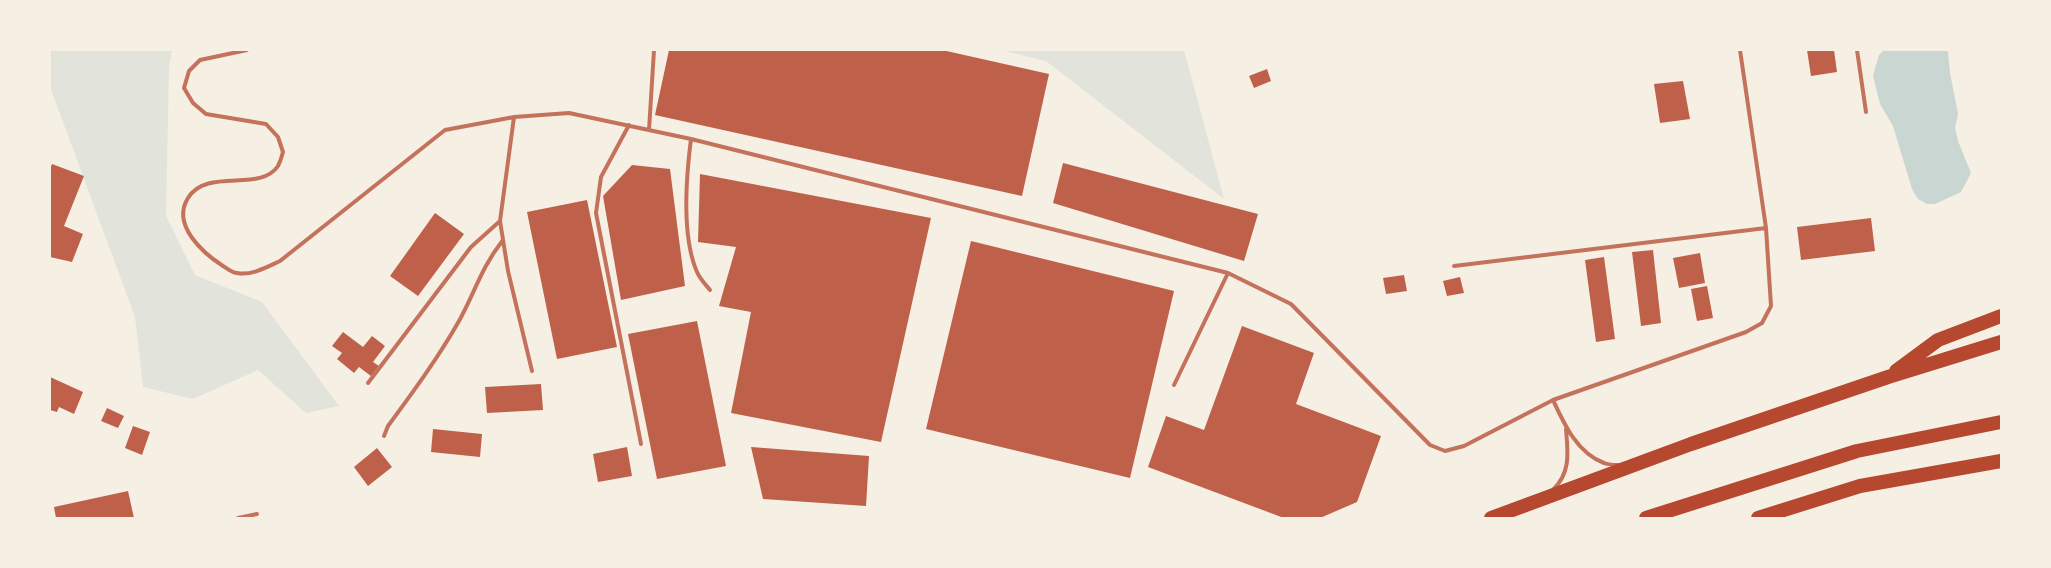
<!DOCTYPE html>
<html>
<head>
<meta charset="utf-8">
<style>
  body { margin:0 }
  #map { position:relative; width:2051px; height:568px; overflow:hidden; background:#f6efe4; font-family:Helvetica,sans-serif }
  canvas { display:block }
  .frame { position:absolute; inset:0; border:51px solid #f6efe4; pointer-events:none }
</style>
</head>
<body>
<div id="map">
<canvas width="2051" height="568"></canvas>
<div class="frame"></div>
</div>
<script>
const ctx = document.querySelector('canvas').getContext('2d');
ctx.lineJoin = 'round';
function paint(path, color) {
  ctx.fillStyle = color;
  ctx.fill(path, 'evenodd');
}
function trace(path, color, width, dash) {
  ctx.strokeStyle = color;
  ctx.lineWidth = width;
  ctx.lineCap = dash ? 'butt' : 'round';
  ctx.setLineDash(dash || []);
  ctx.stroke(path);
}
const green = new Path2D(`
  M 50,50 L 172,50 L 169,68 L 166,216 L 195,275 L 262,302 L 339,406 L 306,413 L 258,370 L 193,399 L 143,387 L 135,317 L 50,87 Z
  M 1000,50 L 1184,50 L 1224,199 L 1046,61 Z`);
const water = new Path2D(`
  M 1884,50 L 1947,50 L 1948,52 L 1950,73 L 1958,114 L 1955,128 L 1958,141 L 1971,173 L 1961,192 L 1935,204 L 1927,204 L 1918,199 L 1912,189 L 1893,126 L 1880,104 L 1873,76 L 1879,55 Z`);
const building = new Path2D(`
  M 669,50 L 942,50 L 1049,74 L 1022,196 L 655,115 Z
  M 1807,50 L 1834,50 L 1837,72 L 1811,76 Z
  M 1267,69 L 1271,81 L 1254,88 L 1249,76 Z
  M 1683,81 L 1690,119 L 1660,123 L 1654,84 Z
  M 1063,163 L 1258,214 L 1244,261 L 1053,203 Z
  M 52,164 L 84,176 L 64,226 L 83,234 L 72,262 L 50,257 L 50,169 Z
  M 632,165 L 670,169 L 685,286 L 621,300 L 603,196 Z
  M 700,174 L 931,218 L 881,442 L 731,413 L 751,312 L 719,306 L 736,247 L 698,242 Z
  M 587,200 L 617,347 L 557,359 L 527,212 Z
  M 435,213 L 464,234 L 418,296 L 390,276 Z
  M 1871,218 L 1875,251 L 1801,260 L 1797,227 Z
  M 971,241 L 1174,291 L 1130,478 L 926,429 Z
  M 1653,250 L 1661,323 L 1641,326 L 1632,252 Z
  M 1700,253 L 1705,283 L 1679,288 L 1673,258 Z
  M 1604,257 L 1615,339 L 1596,342 L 1585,260 Z
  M 1404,275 L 1407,291 L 1386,294 L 1383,278 Z
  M 1460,277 L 1464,293 L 1447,296 L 1443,281 Z
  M 1707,286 L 1713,318 L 1697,321 L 1691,289 Z
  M 697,321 L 726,466 L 657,479 L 628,334 Z
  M 1242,326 L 1314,353 L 1296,404 L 1381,436 L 1357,502 L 1320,518 L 1284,518 L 1148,467 L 1166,416 L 1204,430 Z
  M 343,332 L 363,347 L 372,336 L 385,346 L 373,362 L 379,366 L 371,376 L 359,367 L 354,373 L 337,359 L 342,353 L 332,346 Z
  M 50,377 L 83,392 L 74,414 L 59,407 L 57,412 L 50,410 Z
  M 541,384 L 543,410 L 487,413 L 485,387 Z
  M 107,408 L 124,416 L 118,428 L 101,421 Z
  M 133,426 L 150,432 L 142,455 L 125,448 Z
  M 433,429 L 482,434 L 480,457 L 431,452 Z
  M 627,447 L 632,476 L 598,482 L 593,454 Z
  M 751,447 L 869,456 L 866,506 L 763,499 Z
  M 377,448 L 392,467 L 368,486 L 354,467 Z
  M 128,491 L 134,518 L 56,518 L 54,507 Z`);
const service = new Path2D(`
  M 247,50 L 200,60 L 189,71 L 184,88 L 193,103 L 206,114 L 266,124 L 278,137 L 283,152 C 282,156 280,162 278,166 C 260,193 207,167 188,198 C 171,225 203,253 223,266 C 227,268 232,273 237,273 C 251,276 267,267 280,261 L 445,130 L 514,117 L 569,113 L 691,139 L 1228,273 L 1291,304 L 1430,445 L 1445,451 L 1464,446 L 1553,400 L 1746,332 L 1762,323 L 1771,306 L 1766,228 L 1740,50
  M 1857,50 L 1866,112
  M 629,125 L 601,177 L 596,213 L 641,444
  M 649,130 L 654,50
  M 691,139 C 686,178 681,235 697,272 C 700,279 706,285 710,290
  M 500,221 L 508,271 L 532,371
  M 1454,266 L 1766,228
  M 368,383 L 471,247 L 500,221 L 514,117
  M 1174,385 L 1228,273
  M 1553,400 C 1564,424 1577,453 1604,463 C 1609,465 1615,465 1620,465
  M 384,436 L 388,426 C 413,392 438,358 459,321 C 475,292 481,268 503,240
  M 1553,490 C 1571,472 1568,453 1566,429
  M 238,518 L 257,514`);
const motorway = new Path2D(`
  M 1896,371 L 1938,340 L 2001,316
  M 1491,518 L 1691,444 L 1888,377 L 2001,342
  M 1646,518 L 1857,451 L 2001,422
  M 1758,518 L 1860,486 L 2001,461`);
paint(green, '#e2e4dc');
paint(water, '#c9d6d2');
paint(building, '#bf614a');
trace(service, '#c5725c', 4);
trace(motorway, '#b5482f', 14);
</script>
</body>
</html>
